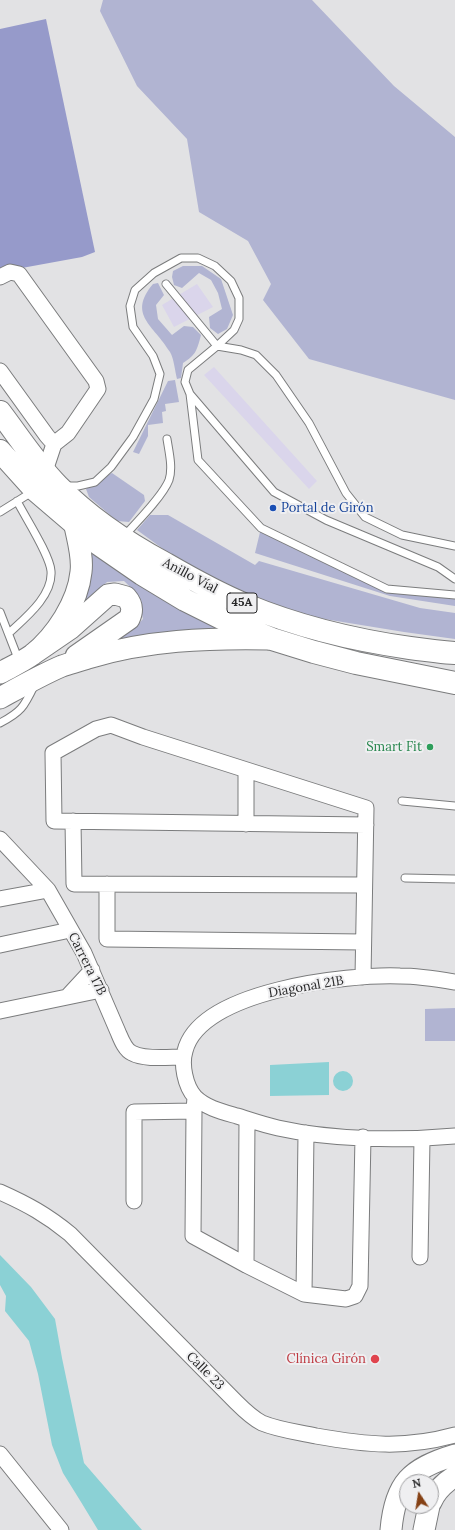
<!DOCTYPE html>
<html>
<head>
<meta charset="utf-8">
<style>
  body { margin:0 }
  #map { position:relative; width:455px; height:1530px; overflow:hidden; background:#e2e2e4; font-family:Lora,serif }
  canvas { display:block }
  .north { position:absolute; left:399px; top:1474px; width:40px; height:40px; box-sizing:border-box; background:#efeff1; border:1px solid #9f9fa1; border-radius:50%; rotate:348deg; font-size:11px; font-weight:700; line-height:16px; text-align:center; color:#282829 }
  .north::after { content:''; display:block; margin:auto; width:14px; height:18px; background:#854115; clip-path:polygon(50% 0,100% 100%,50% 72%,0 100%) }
</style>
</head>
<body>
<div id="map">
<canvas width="455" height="1530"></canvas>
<div class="north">N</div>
</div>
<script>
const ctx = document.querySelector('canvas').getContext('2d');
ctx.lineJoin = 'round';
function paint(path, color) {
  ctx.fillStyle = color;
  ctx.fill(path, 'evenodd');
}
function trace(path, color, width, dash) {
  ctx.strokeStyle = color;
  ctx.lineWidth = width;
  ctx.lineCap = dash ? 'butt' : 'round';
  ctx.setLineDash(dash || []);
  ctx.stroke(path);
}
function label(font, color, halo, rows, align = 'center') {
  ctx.font = font + ' Lora,serif';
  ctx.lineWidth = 4;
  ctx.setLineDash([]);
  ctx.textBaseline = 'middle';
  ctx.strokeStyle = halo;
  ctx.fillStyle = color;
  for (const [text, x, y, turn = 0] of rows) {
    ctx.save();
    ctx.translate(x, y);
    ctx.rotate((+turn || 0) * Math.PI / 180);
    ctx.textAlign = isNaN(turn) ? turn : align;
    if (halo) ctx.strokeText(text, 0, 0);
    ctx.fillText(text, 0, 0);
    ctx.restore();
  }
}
const industrial = new Path2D(`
  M 197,284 L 213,307 L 174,327 L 162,305 Z
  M 214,367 L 317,481 L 309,489 L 204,375 Z`);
const green = new Path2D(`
  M 103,0 L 312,0 L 394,86 L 455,137 L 455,400 L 309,359 L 263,300 L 271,284 L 248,241 L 199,212 L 187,139 L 137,86 L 100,11 Z
  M 183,266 L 202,266 L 221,279 L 233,315 L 227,329 L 218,334 L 210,328 L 209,317 L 222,309 L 218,293 L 211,280 L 199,273 L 182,288 L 174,285 L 172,277 L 173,271 Z
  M 158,283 L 164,295 L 156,305 L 158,319 L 172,335 L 184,326 L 193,327 L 201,335 C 197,350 196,355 183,363 L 181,378 L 177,379 C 175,371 174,359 170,352 C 154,325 127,315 153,284 Z
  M 175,380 L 179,402 L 165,404 L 166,411 L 162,412 L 163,423 L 148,425 L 148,436 L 139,454 L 133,452 L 168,381 Z
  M 112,473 L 144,495 L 145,501 L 129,522 L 117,521 L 89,497 L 86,489 L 95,482 Z
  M 150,515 L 168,515 L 255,565 L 259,561 L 420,608 L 455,613 L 455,639 L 404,632 L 312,617 L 249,595 L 181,562 L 137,530 Z
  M 261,528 L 387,589 L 455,595 L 455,606 L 390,596 L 255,553 Z
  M 88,551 L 126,576 L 221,628 L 163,633 L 88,651 L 133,629 L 143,619 C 139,600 139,595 124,581 L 107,582 L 72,616 L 90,583 Z
  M 455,1008 L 455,1041 L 425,1041 L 425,1009 Z`);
const forest = new Path2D(`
  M 46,19 L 95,252 L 82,257 L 0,272 L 0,29 Z`);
const water = new Path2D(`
  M 329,1062 L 329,1095 L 270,1096 L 270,1065 Z
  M333 1081a10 10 0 1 1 20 0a10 10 0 1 1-20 0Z
  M 0,1255 L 31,1287 L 55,1319 L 62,1358 L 84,1463 L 142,1530 L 98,1530 L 81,1502 L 63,1473 L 52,1445 L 38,1374 L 29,1341 L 5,1311 L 6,1296 L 0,1285 Z`);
const lane = new Path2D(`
  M 166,284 L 217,346 L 241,350 L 256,355 L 276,375 L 309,423 L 346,493 L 365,517 L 402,535 L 455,546
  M 190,394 L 198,460 L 261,528 L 387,589 L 455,595
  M 64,486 L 78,486 L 95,482 L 111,467 L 133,437 L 154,399 L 160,374 L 153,356 L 133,327 L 130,306 L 135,290 L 154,273 L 181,258 L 198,258 L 215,266 L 231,281 L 239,298 L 239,319 L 234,330 L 217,346 L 188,370 L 185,382 L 190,394 L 274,492 L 326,520 L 438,567 L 455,579
  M 0,512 L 32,492
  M 124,536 C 136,523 163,496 169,480 C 173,468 169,452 167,439
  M 0,612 L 19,661
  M 9,633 C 25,618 53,596 51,571 C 50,555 25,517 17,501
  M 0,723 C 21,712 24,707 34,686
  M 402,801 L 455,806
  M 405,878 L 455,879`);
const street = new Path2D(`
  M 0,277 L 10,272 L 19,274 L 96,381 L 98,389 L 68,433 L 54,444 L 45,471
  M 0,371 L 47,436 L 54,444
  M 73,821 L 74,884 L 364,885
  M 246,824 L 246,771
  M 0,839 L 48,890 L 84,953 L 118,1032 C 121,1039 125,1050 132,1053 C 144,1060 169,1057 183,1057
  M 107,884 L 107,939 L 363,942
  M 0,899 L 48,890
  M 0,945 L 70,930
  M 363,977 L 366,808 L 143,737 L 111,725 L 96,729 L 53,753 L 54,821 L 366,825
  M 455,982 C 437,979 418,976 400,976 C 348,974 200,990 185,1051 C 181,1064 185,1086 195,1097 C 206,1108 223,1112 237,1116 C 250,1120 264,1125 278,1128 C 332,1140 400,1141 455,1136
  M 67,997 L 92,970
  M 0,1011 L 101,990
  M 195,1097 L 194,1111 L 193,1236 L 246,1265 L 304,1294
  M 306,1133 L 304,1294 L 346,1299 L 355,1296 L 360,1286 L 363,1137
  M 0,1192 C 27,1204 47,1215 70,1234 L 236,1402 C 244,1410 252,1418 262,1423 C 279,1430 298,1432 316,1436 C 367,1445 404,1449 455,1435
  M 134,1201 L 134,1112 L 194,1111
  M 420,1257 L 422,1139
  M 246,1265 L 247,1120
  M 0,1454 L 61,1530`);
const secondary = new Path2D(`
  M 33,654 L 71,628 L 108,595 L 115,594 L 126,597 C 133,605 133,611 129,619 L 76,656
  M 0,673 C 11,667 22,662 32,655 C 56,636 78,602 81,572 C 83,557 78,541 75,526
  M 0,698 C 20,687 41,675 62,666 C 71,663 80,661 88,658 C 147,640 207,638 268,639
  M 431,1502 C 436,1490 444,1483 455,1476
  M 391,1530 C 395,1483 411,1468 455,1455
  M 424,1530 L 429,1506`);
const highway = new Path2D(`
  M 0,412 C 19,437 36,464 58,486 C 89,518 127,543 166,564 C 192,579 219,594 246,605 C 299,627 354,640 410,648 C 425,650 440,652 455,653
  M 0,451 L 35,490 L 97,543 L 142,574 L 185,600 L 225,620 L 272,639 L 314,652 L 356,663 L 455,683`);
const markers = [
  [273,508,4,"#1a4fb4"],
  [430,747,4,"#2e9e5b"],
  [375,1359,5,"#e0444e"]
];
const shields = [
  [242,603,30]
];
const shieldNames = [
  ["45A",242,603]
];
const transitNames = [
  ["Portal de Girón",281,508]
];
const streetNames = [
  ["Anillo Víal",190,576,28],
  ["Carrera 17B",87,964,63],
  ["Diagonal 21B",306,987,-10],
  ["Calle 23",205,1371,45]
];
const leisureNames = [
  ["Smart Fit",422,747]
];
const healthNames = [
  ["Clínica Girón",366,1359]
];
paint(industrial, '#dad5eb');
paint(green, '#b1b4d2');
paint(forest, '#969aca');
paint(water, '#8bd1d5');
trace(lane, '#7b7c7d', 9);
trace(street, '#7b7c7d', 17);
trace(secondary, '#7b7c7d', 23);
trace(highway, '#7b7c7d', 24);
trace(lane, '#fff', 7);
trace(street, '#fff', 15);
trace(secondary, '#fff', 21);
trace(highway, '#fff', 22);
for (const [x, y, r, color] of markers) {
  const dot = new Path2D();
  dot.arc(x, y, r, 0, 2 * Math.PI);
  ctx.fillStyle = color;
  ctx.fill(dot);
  trace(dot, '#efeff1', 1.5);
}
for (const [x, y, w] of shields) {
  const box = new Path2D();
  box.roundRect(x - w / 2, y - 10, w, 20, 3);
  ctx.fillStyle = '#efeff1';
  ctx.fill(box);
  trace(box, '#282829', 1);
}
label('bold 12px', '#282829', null, shieldNames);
label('13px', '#164399', '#efeff1', transitNames, 'left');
label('13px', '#282829', '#efeff1', streetNames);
label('13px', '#27864d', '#efeff1', leisureNames, 'right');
label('13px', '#be3a42', '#efeff1', healthNames, 'right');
</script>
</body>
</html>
